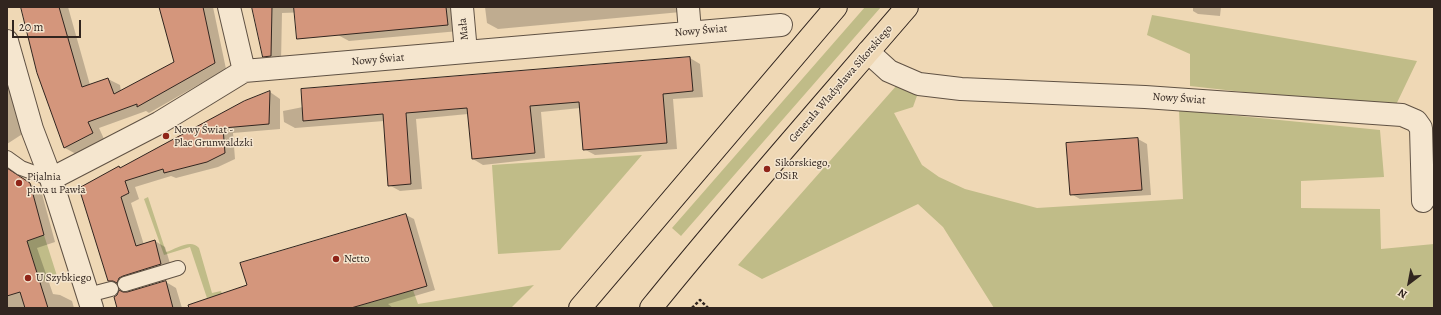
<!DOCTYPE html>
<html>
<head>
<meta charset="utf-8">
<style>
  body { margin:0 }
  #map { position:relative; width:1441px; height:315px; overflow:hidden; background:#efd8b5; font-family:Alegreya,serif }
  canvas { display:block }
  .frame { position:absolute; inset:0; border:8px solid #31251f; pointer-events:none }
  .north { position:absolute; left:1389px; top:263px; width:40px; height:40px; -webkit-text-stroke:3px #f5e6cf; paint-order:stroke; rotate:212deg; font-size:11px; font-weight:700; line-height:16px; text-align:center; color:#31251f }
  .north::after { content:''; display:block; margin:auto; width:14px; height:18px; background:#31251f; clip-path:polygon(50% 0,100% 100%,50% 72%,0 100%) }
  .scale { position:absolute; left:12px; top:20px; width:69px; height:18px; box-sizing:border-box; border:2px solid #31251f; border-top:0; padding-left:5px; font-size:12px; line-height:14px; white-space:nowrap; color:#31251f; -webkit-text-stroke:3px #f5e6cf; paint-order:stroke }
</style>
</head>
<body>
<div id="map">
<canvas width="1441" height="315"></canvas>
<div class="frame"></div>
<div class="north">N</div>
<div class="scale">20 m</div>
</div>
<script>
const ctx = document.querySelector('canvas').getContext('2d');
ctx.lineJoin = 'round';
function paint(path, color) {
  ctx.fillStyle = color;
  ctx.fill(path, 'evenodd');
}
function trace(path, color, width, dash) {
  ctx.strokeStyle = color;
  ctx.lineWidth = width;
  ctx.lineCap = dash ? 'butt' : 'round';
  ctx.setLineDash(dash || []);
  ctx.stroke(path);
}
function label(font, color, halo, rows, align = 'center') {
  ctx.font = font + ' Alegreya,serif';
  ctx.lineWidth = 3;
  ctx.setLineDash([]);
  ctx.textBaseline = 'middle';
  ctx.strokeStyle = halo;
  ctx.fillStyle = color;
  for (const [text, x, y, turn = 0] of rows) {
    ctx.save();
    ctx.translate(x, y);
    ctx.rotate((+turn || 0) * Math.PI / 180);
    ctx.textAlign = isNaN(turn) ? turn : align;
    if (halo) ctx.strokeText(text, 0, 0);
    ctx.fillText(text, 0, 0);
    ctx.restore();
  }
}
const green = new Path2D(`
  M 865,7 L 881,7 L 681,236 L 672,228 Z
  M 1152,15 L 1417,61 L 1394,109 L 1190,86 L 1190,54 L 1147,35 Z
  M 897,85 L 918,93 L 913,107 L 894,113 L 922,165 L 939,177 L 965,189 L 1037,208 L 1183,199 L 1179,110 L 1380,130 L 1384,177 L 1301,181 L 1301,208 L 1380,209 L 1381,249 L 1434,244 L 1434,308 L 994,308 L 943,227 L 918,204 L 762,279 L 738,265 Z
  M 642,155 L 560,250 L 498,254 L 492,165 Z
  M 148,197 L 166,252 C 176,249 191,238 199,248 L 212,293 L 221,291 L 227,308 L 224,308 L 219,295 L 207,298 L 190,247 L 164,255 L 144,199 Z
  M 44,235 L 57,276 L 40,282 L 27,241 Z
  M 534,285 L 511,308 L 352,308 L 413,290 L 418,304 Z`);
const shadow = new Path2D(`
  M 22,7 L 68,7 L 90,85 L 108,79 L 120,85 L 121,91 L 175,63 L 159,7 L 213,7 L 226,69 L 149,113 L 146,111 L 99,128 L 104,139 L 76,154 L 65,148 L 37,72 Z
  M 253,7 L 309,7 L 310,12 L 282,13 L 281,62 L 275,62 L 264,56 Z
  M 334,7 L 456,7 L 459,31 L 349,41 L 338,35 Z
  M 485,7 L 681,7 L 681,12 L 498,29 L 487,23 Z
  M 1193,7 L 1221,7 L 1220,16 L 1198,14 L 1193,11 Z
  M 690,58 L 700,64 L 703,97 L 673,99 L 677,149 L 595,155 L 584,149 L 580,108 L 541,112 L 545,158 L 483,165 L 473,159 L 468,114 L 416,119 L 422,189 L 400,191 L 389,185 L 384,121 L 295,128 L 284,122 L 283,111 L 303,107 Z
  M 7,74 L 24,133 L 7,144 Z
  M 270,92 L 280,99 L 280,129 L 233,133 L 235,159 L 218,167 L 176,178 L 171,176 L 135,187 L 139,199 L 131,203 L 144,245 L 155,241 L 165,247 L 172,270 L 120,287 L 109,280 L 121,169 Z
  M 1138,139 L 1147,144 L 1151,195 L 1080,199 L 1071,194 L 1067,144 Z
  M 7,167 L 27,182 L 41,190 L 55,242 L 37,248 L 53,294 L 60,295 L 72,301 L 74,308 L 7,308 Z
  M 406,215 L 414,219 L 435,290 L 388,304 L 393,308 L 212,308 L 248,286 Z
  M 166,282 L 176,288 L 182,308 L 118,308 L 118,295 Z`);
const building = new Path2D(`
  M 21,7 L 59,7 L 82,87 L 108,78 L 114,94 L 174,62 L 159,7 L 203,7 L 215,63 L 137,107 L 137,104 L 88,122 L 93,133 L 64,148 L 37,73 Z
  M 252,7 L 272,7 L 271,56 L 263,57 Z
  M 294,7 L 446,7 L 448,25 L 297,39 Z
  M 690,57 L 693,91 L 663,94 L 667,143 L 583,150 L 579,102 L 530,106 L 535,153 L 472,159 L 467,108 L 406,113 L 411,184 L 388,186 L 383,114 L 303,121 L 301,89 Z
  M 270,91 L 269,124 L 223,128 L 225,153 L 207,162 L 164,173 L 163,169 L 125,181 L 129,193 L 121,197 L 136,246 L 155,240 L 161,264 L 123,276 L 119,278 L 117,283 L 113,281 L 108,281 L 79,188 L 119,166 L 120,168 L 244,101 Z
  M 1138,138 L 1142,190 L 1070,195 L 1066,143 Z
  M 7,168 L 30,183 L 44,235 L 27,241 L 48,308 L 25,308 L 20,292 L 7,296 Z
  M 406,214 L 427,286 L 351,308 L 189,308 L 188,305 L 247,285 L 240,263 Z
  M 166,281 L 173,308 L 117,308 L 114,297 L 117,295 L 119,290 L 123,292 L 127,292 Z`);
const path = new Path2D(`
  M 692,308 L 700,300 L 708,308`);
const service = new Path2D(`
  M 7,158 L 21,168 L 51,179
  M 125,284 L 178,268
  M 88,295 L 111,289`);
const minor = new Path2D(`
  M 229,7 L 244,71
  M 462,7 L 466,52
  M 688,7 L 690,32
  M 7,41 L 32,129 L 51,179 L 92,308
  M 868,52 L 889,71 L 919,84 L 961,89 L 1145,97 L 1402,115 L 1416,121 L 1421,128 L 1423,201
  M 51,179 L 159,123 L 244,71 L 781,25`);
const primary = new Path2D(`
  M 580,308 L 836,7
  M 651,308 C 734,205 821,107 907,7`);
const markers = [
  [166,136,4,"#8f2418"],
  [767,169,4,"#8f2418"],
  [19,183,4,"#8f2418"],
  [336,259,4,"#8f2418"],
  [28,278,4,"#8f2418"]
];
const streetNames = [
  ["Mała",464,29,-96],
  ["Nowy Świat",701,31,-5],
  ["Nowy Świat",378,60,-5],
  ["Generała Władysława Sikorskiego",841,84,-49],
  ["Nowy Świat",1179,99,4]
];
const poiNames = [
  ["Nowy Świat -",174,130],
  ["Plac Grunwaldzki",174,143],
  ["Sikorskiego,",775,163],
  ["OSiR",775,176],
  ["Pijalnia",27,177],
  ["piwa u Pawła",27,190],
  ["Netto",344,259],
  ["U Szybkiego",36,278]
];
paint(green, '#c0bc88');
paint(shadow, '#0003');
paint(building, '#d4967c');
trace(building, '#31251f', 1);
trace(service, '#605244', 16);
trace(minor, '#605244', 24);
trace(primary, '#31251f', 24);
trace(path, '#31251f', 2.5, [3, 2]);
trace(service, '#f5e6cf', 14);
trace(minor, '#f5e6cf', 22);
trace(primary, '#efd8b5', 22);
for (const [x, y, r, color] of markers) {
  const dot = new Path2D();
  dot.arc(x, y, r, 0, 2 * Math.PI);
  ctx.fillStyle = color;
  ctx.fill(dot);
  trace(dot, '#f5e6cf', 1.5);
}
label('11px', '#31251f', '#f5e6cf', streetNames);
label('11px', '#31251f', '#f5e6cf', poiNames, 'left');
</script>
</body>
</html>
